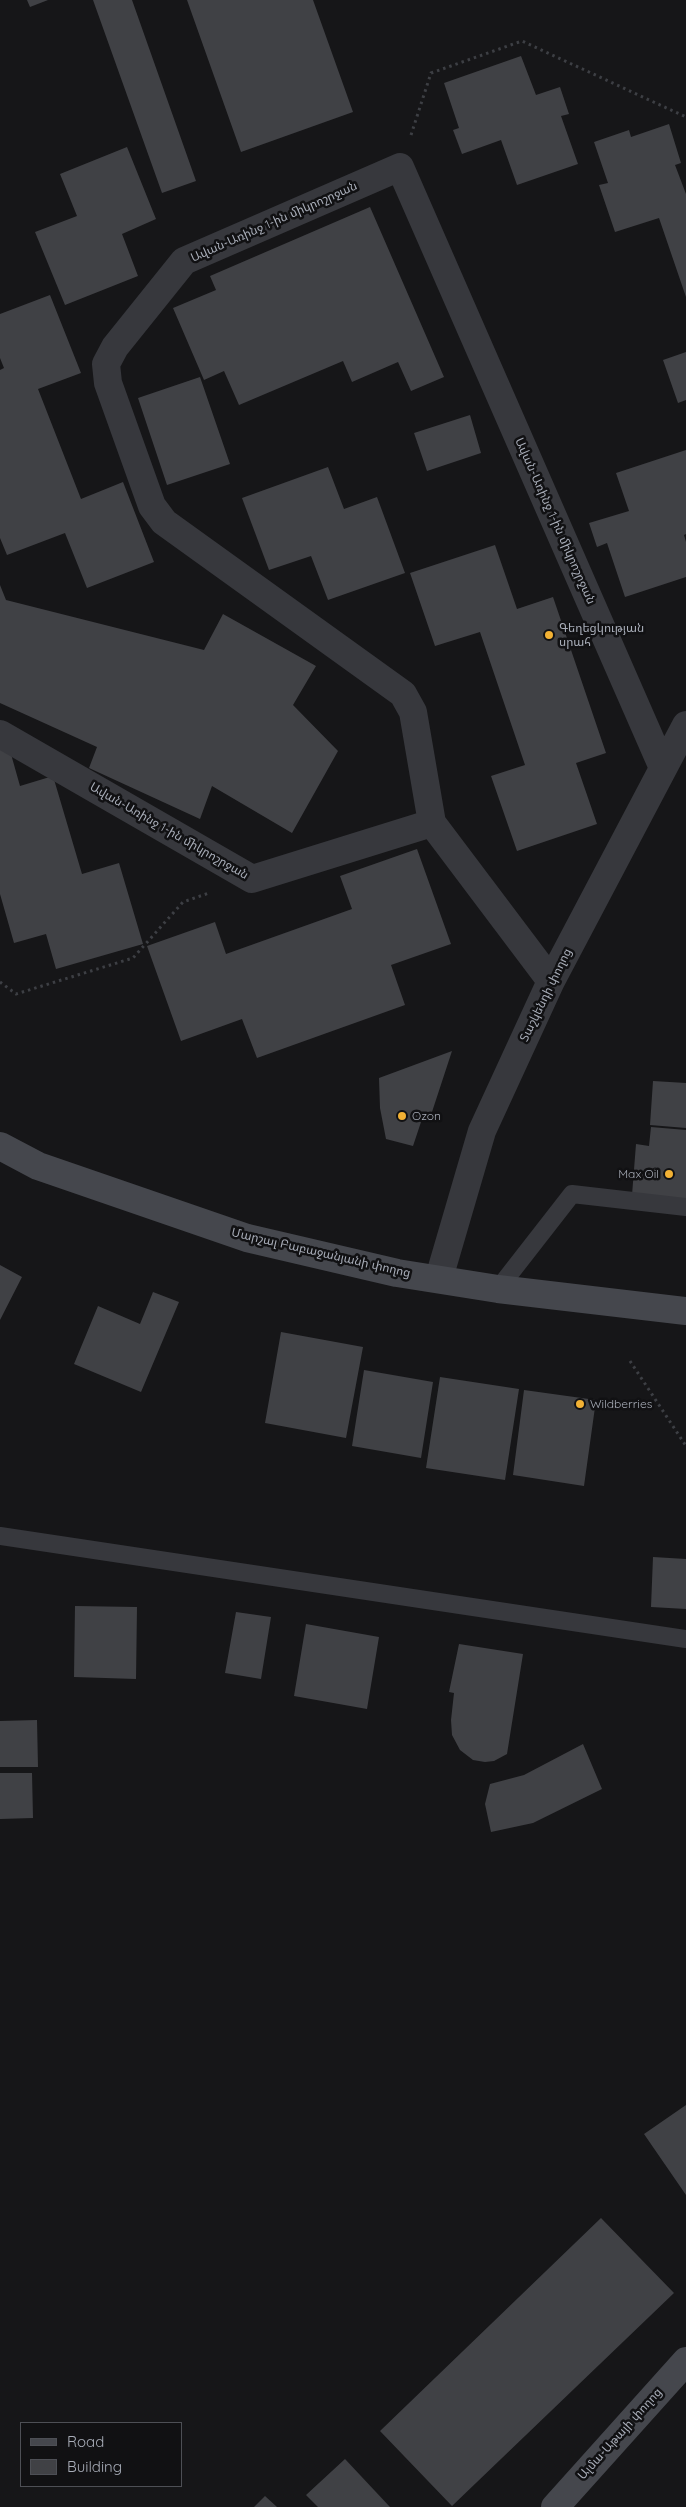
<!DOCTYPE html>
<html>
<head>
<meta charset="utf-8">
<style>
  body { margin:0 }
  #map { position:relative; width:686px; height:2507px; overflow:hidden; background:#161618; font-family:Quicksand,sans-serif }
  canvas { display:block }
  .legend { position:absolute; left:20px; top:2422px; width:162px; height:65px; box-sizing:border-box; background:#111113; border:1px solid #4d4f55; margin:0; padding:6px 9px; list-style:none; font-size:15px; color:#a8adb8 }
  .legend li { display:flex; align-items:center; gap:10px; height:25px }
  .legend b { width:25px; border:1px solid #4d4f55 }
</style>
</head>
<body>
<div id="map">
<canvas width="686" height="2507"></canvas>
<ul class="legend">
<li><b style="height:6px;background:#45474d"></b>Road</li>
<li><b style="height:14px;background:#404145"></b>Building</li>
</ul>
</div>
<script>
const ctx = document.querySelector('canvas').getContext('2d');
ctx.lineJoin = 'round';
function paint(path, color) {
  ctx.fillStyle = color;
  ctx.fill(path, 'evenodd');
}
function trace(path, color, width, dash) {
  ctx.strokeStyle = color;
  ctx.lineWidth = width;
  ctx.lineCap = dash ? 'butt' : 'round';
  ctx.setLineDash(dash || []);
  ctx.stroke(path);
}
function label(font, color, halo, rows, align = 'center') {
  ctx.font = font + ' Quicksand,"Noto Sans Armenian",sans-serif';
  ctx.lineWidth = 5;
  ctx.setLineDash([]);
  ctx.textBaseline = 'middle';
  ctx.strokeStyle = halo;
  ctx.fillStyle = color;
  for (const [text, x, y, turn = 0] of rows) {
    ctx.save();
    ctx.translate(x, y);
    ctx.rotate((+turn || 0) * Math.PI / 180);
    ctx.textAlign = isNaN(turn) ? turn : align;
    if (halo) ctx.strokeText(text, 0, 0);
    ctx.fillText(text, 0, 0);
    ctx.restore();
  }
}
const building = new Path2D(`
  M 27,0 L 48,0 L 30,7 Z
  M 93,0 L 132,0 L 196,181 L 162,193 Z
  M 187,0 L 313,0 L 353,112 L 241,152 Z
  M 521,56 L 536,95 L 560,87 L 569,114 L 561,116 L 578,164 L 517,185 L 501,140 L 462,154 L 453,130 L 459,128 L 444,83 Z
  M 669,124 L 681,163 L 675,165 L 686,194 L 686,297 L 659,218 L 615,232 L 599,185 L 608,183 L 594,142 L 629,130 L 631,137 Z
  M 127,147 L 156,219 L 122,234 L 138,276 L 65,305 L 35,232 L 77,216 L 60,174 Z
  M 370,207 L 444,377 L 411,391 L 398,362 L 352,382 L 343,361 L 239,405 L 224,371 L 204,380 L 173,308 L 216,290 L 210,276 Z
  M 50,295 L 81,373 L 38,389 L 81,499 L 123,482 L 154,562 L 87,588 L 65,533 L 7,555 L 0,538 L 0,370 L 4,368 L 0,358 L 0,314 Z
  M 686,352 L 686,400 L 678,403 L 663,360 Z
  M 200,377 L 230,464 L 167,485 L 138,398 Z
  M 470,415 L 481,453 L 427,471 L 414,433 Z
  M 686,450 L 686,534 L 684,535 L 686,542 L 686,577 L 625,597 L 607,543 L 597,547 L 589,523 L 629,511 L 616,473 Z
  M 328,467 L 344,509 L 377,497 L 405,573 L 328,600 L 311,556 L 269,570 L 242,498 Z
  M 495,545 L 517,609 L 553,597 L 606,753 L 576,763 L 597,824 L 517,851 L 491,776 L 525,765 L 480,632 L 435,646 L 410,573 Z
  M 0,585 L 6,600 L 204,650 L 223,614 L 316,666 L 293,705 L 338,751 L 292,833 L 212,786 L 200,819 L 89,768 L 97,747 L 0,703 Z
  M 9,747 L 20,786 L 53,776 L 82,874 L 119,863 L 143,944 L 56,969 L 46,934 L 14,943 L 0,894 L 0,749 Z
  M 417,849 L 451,944 L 391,965 L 405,1005 L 257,1058 L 242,1019 L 181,1041 L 147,946 L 215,922 L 226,954 L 352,909 L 340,876 Z
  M 452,1051 L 431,1115 L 424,1113 L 413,1146 L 386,1139 L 380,1108 L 379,1078 Z
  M 653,1081 L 686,1083 L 686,1128 L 650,1125 Z
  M 651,1127 L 686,1130 L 686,1200 L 632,1195 L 636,1144 L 649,1146 Z
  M 0,1265 L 22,1277 L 0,1320 Z
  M 153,1292 L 179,1302 L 141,1392 L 74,1364 L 98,1306 L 140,1324 Z
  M 281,1332 L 363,1347 L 346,1438 L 265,1423 Z
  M 364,1370 L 433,1382 L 421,1458 L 352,1446 Z
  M 440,1377 L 519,1389 L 505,1480 L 426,1468 Z
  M 524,1390 L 596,1400 L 584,1486 L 513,1475 Z
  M 653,1557 L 686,1559 L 686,1609 L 651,1607 Z
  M 75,1606 L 137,1607 L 136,1679 L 74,1677 Z
  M 236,1612 L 271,1617 L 261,1679 L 225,1673 Z
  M 306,1624 L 379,1637 L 367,1709 L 294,1696 Z
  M 459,1644 L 523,1654 L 507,1754 L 494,1761 L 485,1762 L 473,1760 L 460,1750 L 452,1735 L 451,1720 L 454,1693 L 449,1692 Z
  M 37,1720 L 38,1767 L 0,1767 L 0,1721 Z
  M 583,1744 L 602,1789 L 533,1823 L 491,1832 L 485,1804 L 490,1784 L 524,1775 Z
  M 0,1773 L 32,1773 L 33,1818 L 0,1819 Z
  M 686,2105 L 686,2195 L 644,2134 Z
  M 601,2218 L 674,2293 L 452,2506 L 380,2431 Z
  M 345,2459 L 390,2507 L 318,2507 L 306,2495 Z
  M 265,2496 L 277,2507 L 254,2507 Z`);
const path = new Path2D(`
  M 411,135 L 431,73 L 522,41 L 686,117
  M 0,982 L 16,994 L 133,958 L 183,902 L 209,893
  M 630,1361 L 686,1446`);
const lane = new Path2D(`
  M 498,1289 L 572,1194 L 686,1207
  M 0,1536 L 686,1639`);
const street = new Path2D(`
  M 0,734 L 252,879 L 432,823 L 551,981
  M 432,823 L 413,712 L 403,694 L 164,522 L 152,506 L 108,383 L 106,364 L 115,347 L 184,261 L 400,167 L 663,768
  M 439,1278 L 482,1131 L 551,981 L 686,725`);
const secondary = new Path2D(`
  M 0,1146 L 38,1166 L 247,1238 L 397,1273 L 498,1289 L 686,1311
  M 555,2507 L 686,2361`);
const markers = [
  [549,635,5,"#f2b134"],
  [402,1116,5,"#f2b134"],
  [669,1174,5,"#f2b134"],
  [580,1404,5,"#f2b134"]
];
const streetNames = [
  ["Ավան-Առինջ 1-ին միկրոշրջան",274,222,-24],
  ["Ավան-Առինջ 1-ին միկրոշրջան",555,521,66],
  ["Ավան-Առինջ 1-ին միկրոշրջան",169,831,30],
  ["Տաշկենդի փողոց",546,995,-64],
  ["Մարշալ Բաբաջանյանի փողոց",321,1253,13],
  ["Ալմա-Աթայի փողոց",620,2434,-48]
];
const poiNames = [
  ["Գեղեցկության",559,628],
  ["սրահ",559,642],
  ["Ozon",412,1116],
  ["Max Oil",659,1174,"right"],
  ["Wildberries",590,1404]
];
paint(building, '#404145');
trace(path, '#3d3f44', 3, [2.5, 4]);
trace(lane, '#37383d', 18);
trace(street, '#37383d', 28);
trace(secondary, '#45474d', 28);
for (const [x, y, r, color] of markers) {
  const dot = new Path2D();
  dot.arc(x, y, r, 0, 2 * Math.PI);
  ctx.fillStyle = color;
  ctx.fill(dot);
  trace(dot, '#111113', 2);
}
label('12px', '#a8adb8', '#111113', streetNames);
label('12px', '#a8adb8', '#111113', poiNames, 'left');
</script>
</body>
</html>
